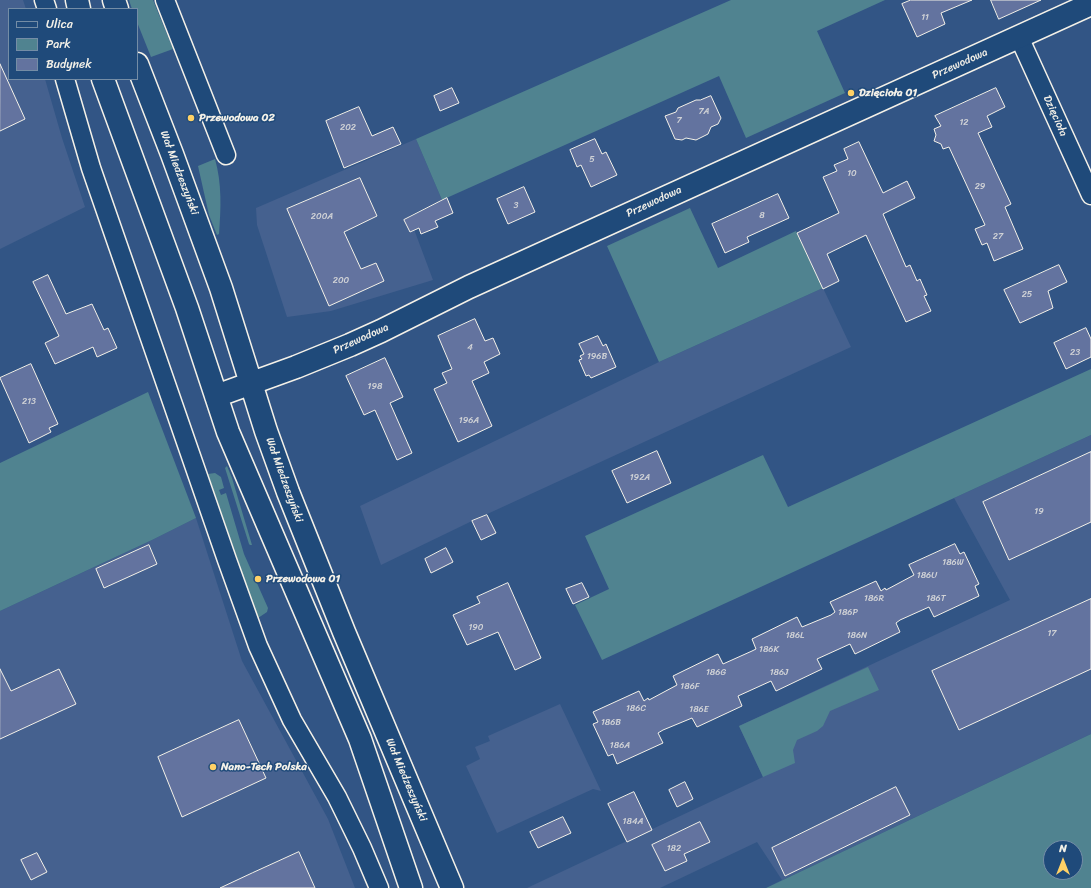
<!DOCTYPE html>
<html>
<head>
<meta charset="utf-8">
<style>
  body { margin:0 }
  #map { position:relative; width:1091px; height:888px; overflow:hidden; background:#325585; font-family:Sriracha,sans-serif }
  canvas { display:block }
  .legend { position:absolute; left:8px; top:8px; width:130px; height:72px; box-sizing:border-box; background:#1f4a7a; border:1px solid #748da6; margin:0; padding:5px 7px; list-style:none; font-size:12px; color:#f4f1e8 }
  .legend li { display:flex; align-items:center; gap:8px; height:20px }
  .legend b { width:20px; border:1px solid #748da6 }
  .north { position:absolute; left:1043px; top:840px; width:40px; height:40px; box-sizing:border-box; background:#1f4a7a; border:1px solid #748da6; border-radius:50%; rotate:0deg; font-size:11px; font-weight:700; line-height:16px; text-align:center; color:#f4f1e8 }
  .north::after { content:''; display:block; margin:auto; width:14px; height:18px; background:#ffd166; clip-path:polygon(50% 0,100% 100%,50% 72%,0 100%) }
</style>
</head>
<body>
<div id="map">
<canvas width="1091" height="888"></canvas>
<ul class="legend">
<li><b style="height:5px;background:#1f4a7a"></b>Ulica</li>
<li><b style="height:11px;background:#508390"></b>Park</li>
<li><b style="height:11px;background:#63739f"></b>Budynek</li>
</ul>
<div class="north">N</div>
</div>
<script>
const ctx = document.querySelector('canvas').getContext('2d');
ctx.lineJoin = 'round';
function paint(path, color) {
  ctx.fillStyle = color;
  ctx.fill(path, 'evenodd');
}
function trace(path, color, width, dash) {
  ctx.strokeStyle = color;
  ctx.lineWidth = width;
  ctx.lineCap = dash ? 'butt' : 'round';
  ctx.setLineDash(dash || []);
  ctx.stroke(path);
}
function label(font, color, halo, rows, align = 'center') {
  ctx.font = font + ' Sriracha,sans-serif';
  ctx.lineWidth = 3;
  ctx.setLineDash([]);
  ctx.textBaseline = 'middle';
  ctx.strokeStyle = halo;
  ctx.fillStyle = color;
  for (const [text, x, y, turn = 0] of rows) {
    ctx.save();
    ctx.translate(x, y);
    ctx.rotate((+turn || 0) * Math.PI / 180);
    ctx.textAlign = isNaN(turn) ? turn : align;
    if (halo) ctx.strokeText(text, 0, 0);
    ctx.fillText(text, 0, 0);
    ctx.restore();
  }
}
const built = new Path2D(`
  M 0,0 L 23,0 L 26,9 L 9,9 L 9,79 L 45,79 L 62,138 L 85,207 L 0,249 Z
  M 416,139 L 442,200 L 409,216 L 433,280 L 331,311 L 287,317 L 257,225 L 256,208 Z
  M 823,288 L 851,347 L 472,521 L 381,565 L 360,506 L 659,362 Z
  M 1091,435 L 1091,734 L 766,888 L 782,880 L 757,842 L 660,888 L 527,888 L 763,777 L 739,726 L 1010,600 L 954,498 Z
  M 196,518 L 242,661 L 328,819 L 355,888 L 0,888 L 0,611 L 152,540 Z
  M 560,704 L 601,791 L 593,789 L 497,833 L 466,766 L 480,759 L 475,747 L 490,741 L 488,736 Z`);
const green = new Path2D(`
  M 129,0 L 153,0 L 173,49 L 151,57 L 137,22 L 137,9 L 132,9 Z
  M 731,0 L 885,0 L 817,31 L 845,93 L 746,138 L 719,76 L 442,200 L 416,139 Z
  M 215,159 C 222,184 221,208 219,234 L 217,235 L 209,215 L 198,166 Z
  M 690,208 L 718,268 L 796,231 L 823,288 L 659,362 L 607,246 Z
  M 1091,369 L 1091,435 L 602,660 L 575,605 L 609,589 L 585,536 L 763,455 L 788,507 Z
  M 148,392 L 196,518 L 152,540 L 0,611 L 0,463 Z
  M 227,466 L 232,478 L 252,545 L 250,545 L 249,544 L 225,468 Z
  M 215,473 L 221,477 L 224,488 L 219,490 L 221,495 L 226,493 L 244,554 L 268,608 L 267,612 L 258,618 L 208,474 Z
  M 868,667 L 879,690 L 830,711 L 823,726 L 817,731 L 797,740 L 793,750 L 795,763 L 763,777 L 739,726 Z
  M 1091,734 L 1091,888 L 766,888 ZM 1051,848 L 1075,848 L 1075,872 L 1051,872 Z`);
const building = new Path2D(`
  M 911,0 L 972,0 L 941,13 L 945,24 L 917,37 L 902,4 Z
  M 991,0 L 1041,0 L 999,19 Z
  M 0,64 L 25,119 L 0,131 Z
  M 452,88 L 459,103 L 440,111 L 434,96 Z
  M 996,88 L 1005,107 L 987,116 L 992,127 L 978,133 L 1011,204 L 1005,207 L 1023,249 L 994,261 L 987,243 L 982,245 L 975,229 L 985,225 L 949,147 L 943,149 L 941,144 L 934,141 L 936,135 L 934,129 L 941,126 L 935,116 Z
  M 711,96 L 721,118 L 718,124 L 711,127 L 708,134 L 696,140 L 686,138 L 682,140 L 675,139 L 665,116 L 676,112 L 678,108 L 696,100 L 700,100 Z
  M 359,107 L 372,136 L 393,127 L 401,144 L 344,168 L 326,121 Z
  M 595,139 L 602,154 L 606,152 L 617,175 L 591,187 L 581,165 L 577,167 L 570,150 Z
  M 859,142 L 883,193 L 907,181 L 915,198 L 883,214 L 906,267 L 910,265 L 917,281 L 920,279 L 927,295 L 924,296 L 931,311 L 906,322 L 866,235 L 827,254 L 839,281 L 823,289 L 797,233 L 839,213 L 823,177 L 837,171 L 834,165 L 848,159 L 844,149 Z
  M 360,178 L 377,216 L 344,232 L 361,269 L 376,263 L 384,281 L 329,306 L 287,209 Z
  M 524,187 L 535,212 L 508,224 L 497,199 Z
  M 778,194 L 789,218 L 747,237 L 749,242 L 725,253 L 712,224 Z
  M 447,198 L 453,213 L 435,221 L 438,227 L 421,234 L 419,228 L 410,232 L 404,220 Z
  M 1059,265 L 1067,282 L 1048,291 L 1053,308 L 1020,323 L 1004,290 Z
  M 48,275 L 66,314 L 92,304 L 104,330 L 108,328 L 117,348 L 97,357 L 93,347 L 55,364 L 45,343 L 59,336 L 33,282 Z
  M 475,319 L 485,341 L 493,338 L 500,354 L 484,362 L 489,373 L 472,381 L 492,426 L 458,442 L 434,389 L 447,383 L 442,373 L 452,369 L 438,336 Z
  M 1086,328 L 1091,339 L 1091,357 L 1066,369 L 1054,343 Z
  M 598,336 L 603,346 L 606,344 L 616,367 L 591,378 L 589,375 L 586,376 L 579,360 L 582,359 L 580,356 L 584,354 L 579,344 Z
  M 385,358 L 403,397 L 390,403 L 412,453 L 397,460 L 375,410 L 364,415 L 346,376 Z
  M 31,364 L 58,424 L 49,428 L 51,432 L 29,443 L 0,378 Z
  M 657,451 L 671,483 L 627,503 L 612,471 Z
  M 1091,452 L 1091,522 L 1009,560 L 983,502 Z
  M 487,515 L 496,533 L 481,540 L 472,521 Z
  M 955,544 L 960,554 L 964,552 L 979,584 L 975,586 L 979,596 L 934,617 L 929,607 L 900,620 L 896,623 L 900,632 L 855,654 L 850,644 L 817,659 L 822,669 L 776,691 L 771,681 L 738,696 L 742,706 L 697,727 L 692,718 L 663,730 L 658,733 L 663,743 L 617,764 L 613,754 L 608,756 L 593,724 L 598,722 L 593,712 L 639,691 L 644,701 L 648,698 L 649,700 L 677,685 L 673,676 L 718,654 L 723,664 L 752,651 L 756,649 L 752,639 L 797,617 L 802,627 L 831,615 L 835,612 L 830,602 L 876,581 L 881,591 L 885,588 L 886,590 L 914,575 L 909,565 Z
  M 149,545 L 157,564 L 104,588 L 96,569 Z
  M 446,548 L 453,562 L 431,573 L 425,559 Z
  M 508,583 L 541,658 L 515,670 L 498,632 L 467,645 L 453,615 L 480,603 L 477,597 Z
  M 582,583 L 589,597 L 573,604 L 566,589 Z
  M 1091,599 L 1091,669 L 959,730 L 932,671 Z
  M 0,669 L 11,691 L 59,669 L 76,704 L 0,739 Z
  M 239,720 L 266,778 L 182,817 L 158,757 Z
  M 685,782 L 693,799 L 677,807 L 669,790 Z
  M 896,787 L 910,815 L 785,876 L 772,848 Z
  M 634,792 L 652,830 L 627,842 L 608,804 Z
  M 563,817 L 571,833 L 538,848 L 530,832 Z
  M 700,822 L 710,842 L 684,854 L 687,861 L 665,871 L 652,845 Z
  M 299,852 L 315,888 L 220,888 L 252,873 Z
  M 37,853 L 47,872 L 31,880 L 21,860 Z`);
const street = new Path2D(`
  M 44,0 L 47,9
  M 165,0 L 226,155
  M 1019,37 L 1091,195
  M 65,79 L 91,168 L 227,560 L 258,646 L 292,720 L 337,797 L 362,848 L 379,888`);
const secondary = new Path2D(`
  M 77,0 L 79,9
  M 114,0 L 117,9
  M 137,64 L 172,154 L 221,288 L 266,431 L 288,492 L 344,632 L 452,888
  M 103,79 L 187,308 L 228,432 L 360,739 L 411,888
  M 216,396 L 296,367 L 350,345 L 381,331 L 469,287 L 1091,4`);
const markers = [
  [851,93,4,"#ffd166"],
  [191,118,4,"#ffd166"],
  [258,579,4,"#ffd166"],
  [213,767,4,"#ffd166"]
];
const numberNames = [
  ["11",925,18],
  ["7A",704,112],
  ["7",679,121],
  ["12",964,123],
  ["202",348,128],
  ["5",592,160],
  ["10",852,174],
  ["29",980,187],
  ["3",516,206],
  ["8",762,216],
  ["200A",322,217],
  ["27",998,237],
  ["200",341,281],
  ["25",1027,295],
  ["4",470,348],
  ["23",1075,353],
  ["196B",597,357],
  ["198",375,387],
  ["213",29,402],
  ["196A",469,421],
  ["192A",640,478],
  ["19",1039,512],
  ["186W",953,563],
  ["186U",927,576],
  ["186R",874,599],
  ["186T",936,599],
  ["186P",848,613],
  ["190",476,628],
  ["17",1052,634],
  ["186L",795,636],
  ["186N",857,636],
  ["186K",769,650],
  ["186G",716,673],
  ["186J",779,673],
  ["186F",690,687],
  ["186C",636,709],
  ["186E",699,710],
  ["186B",611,723],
  ["186A",620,746],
  ["184A",633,822],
  ["182",674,849]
];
const streetNames = [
  ["Przewodowa",960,64,-24],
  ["Dzięcioła",1055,116,66],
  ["Wał Miedzeszyński",179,173,69],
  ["Przewodowa",654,202,-25],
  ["Przewodowa",361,339,-24],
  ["Wał Miedzeszyński",284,480,70],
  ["Wał Miedzeszyński",406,780,67]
];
const poiNames = [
  ["Dzięcioła 01",859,93],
  ["Przewodowa 02",199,118],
  ["Przewodowa 01",266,579],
  ["Nano-Tech Polska",221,767]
];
paint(built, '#45618f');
paint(green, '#508390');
paint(building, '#63739f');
trace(building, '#f4f1e8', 1);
trace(street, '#f4f1e8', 21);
trace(secondary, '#f4f1e8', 25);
trace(street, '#1f4a7a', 18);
trace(secondary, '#1f4a7a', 22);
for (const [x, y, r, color] of markers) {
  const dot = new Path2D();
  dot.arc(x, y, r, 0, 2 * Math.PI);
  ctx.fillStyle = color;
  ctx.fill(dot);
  trace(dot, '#1f4a7a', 1.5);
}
label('9px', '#d0d2d6', null, numberNames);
label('11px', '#f4f1e8', '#1f4a7a', streetNames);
label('bold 11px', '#f4f1e8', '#1f4a7a', poiNames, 'left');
</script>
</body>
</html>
